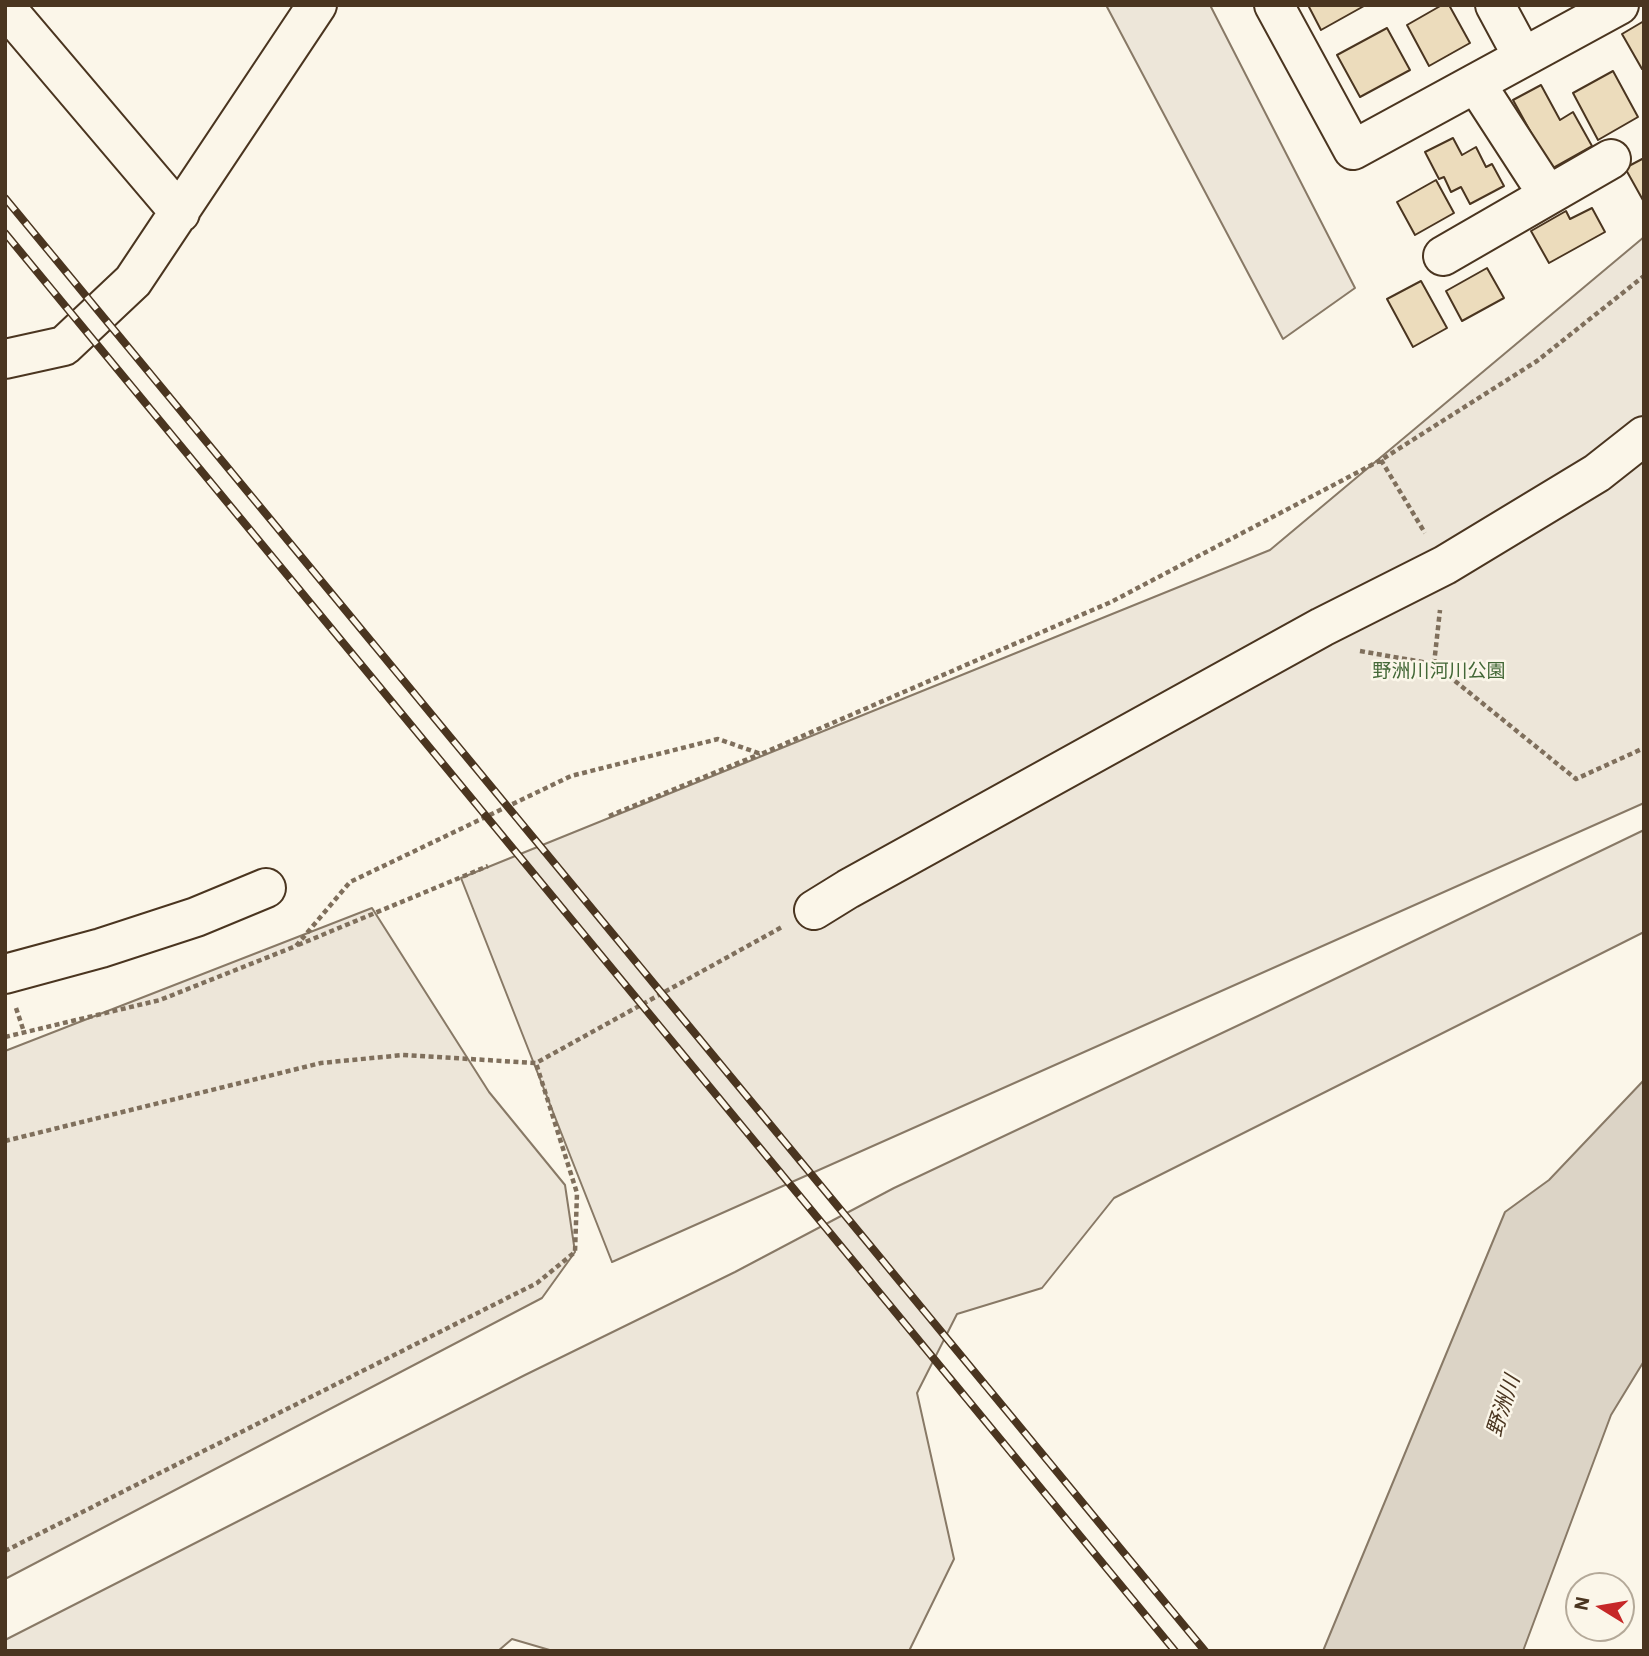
<!DOCTYPE html>
<html>
<head>
<meta charset="utf-8">
<style>
  body { margin:0 }
  #map { position:relative; width:1649px; height:1656px; overflow:hidden; background:#fbf6e9; font-family:"IBM Plex Sans",sans-serif }
  canvas { display:block }
  .frame { position:absolute; inset:0; border:7px solid #4a3520; pointer-events:none }
  .north { position:absolute; left:1565px; top:1572px; width:70px; height:70px; box-sizing:border-box; background:#fbf6e9; border:2px solid #b4a999; border-radius:50%; rotate:281deg; font-size:19px; font-weight:700; line-height:28px; text-align:center; color:#4a3520 }
  .north::after { content:''; display:block; margin:auto; width:24px; height:32px; background:#c62828; clip-path:polygon(50% 0,100% 100%,50% 72%,0 100%) }
</style>
</head>
<body>
<div id="map">
<canvas width="1649" height="1656"></canvas>
<div class="frame"></div>
<div class="north">N</div>
</div>
<script>
const ctx = document.querySelector('canvas').getContext('2d');
ctx.lineJoin = 'round';
function paint(path, color) {
  ctx.fillStyle = color;
  ctx.fill(path, 'evenodd');
}
function trace(path, color, width, dash) {
  ctx.strokeStyle = color;
  ctx.lineWidth = width;
  ctx.lineCap = dash ? 'butt' : 'round';
  ctx.setLineDash(dash || []);
  ctx.stroke(path);
}
function label(font, color, halo, rows, align = 'center') {
  ctx.font = font + ' "IBM Plex Sans","Noto Sans JP",sans-serif';
  ctx.lineWidth = 5;
  ctx.setLineDash([]);
  ctx.textBaseline = 'middle';
  ctx.strokeStyle = halo;
  ctx.fillStyle = color;
  for (const [text, x, y, turn = 0] of rows) {
    ctx.save();
    ctx.translate(x, y);
    ctx.rotate((+turn || 0) * Math.PI / 180);
    ctx.textAlign = isNaN(turn) ? turn : align;
    if (halo) ctx.strokeText(text, 0, 0);
    ctx.fillText(text, 0, 0);
    ctx.restore();
  }
}
const green = new Path2D(`
  M 1106,5 L 1210,5 L 1355,288 L 1283,339 Z
  M 1644,237 L 1644,803 L 612,1262 L 461,878 L 1270,550 Z
  M 1644,830 L 1644,932 L 1114,1198 L 1042,1288 L 957,1314 L 917,1393 L 954,1559 L 909,1651 L 553,1651 L 512,1639 L 498,1651 L 5,1651 L 5,1640 L 525,1375 L 735,1272 L 894,1188 L 1258,1016 Z
  M 372,908 L 489,1092 L 565,1185 L 575,1252 L 542,1298 L 5,1579 L 5,1051 Z`);
const water = new Path2D(`
  M 1644,1080 L 1644,1361 L 1611,1415 L 1523,1651 L 1323,1651 L 1505,1212 L 1549,1180 Z`);
const building = new Path2D(`
  M 1308,5 L 1363,5 L 1364,6 L 1321,30 Z
  M 1442,5 L 1449,5 L 1470,43 L 1429,66 L 1407,25 Z
  M 1644,21 L 1644,68 L 1642,69 L 1622,34 Z
  M 1387,28 L 1410,70 L 1360,97 L 1337,55 Z
  M 1613,71 L 1638,117 L 1598,140 L 1573,93 Z
  M 1541,85 L 1560,120 L 1573,112 L 1592,146 L 1551,169 L 1513,100 Z
  M 1453,138 L 1462,155 L 1476,147 L 1486,167 L 1492,164 L 1504,186 L 1470,204 L 1461,187 L 1451,192 L 1444,177 L 1439,179 L 1425,152 Z
  M 1644,158 L 1644,202 L 1625,168 Z
  M 1436,180 L 1454,213 L 1415,235 L 1397,202 Z
  M 1592,208 L 1605,232 L 1549,263 L 1531,231 L 1566,211 L 1570,219 Z
  M 1487,268 L 1504,298 L 1462,321 L 1446,291 Z
  M 1421,281 L 1447,328 L 1413,347 L 1387,299 Z`);
const path = new Path2D(`
  M 1381,460 L 1425,533
  M 1360,651 L 1434,664 L 1576,779 L 1644,748
  M 1434,664 L 1440,610
  M 609,816 L 760,754
  M 298,945 L 488,866
  M 16,1008 L 24,1032
  M 5,1037 L 160,1000 L 296,946 L 350,882 L 571,776 L 718,739 L 761,754 L 1111,602 L 1381,460 L 1537,361 L 1644,276
  M 5,1141 L 321,1063 L 403,1055 L 536,1063 L 782,927
  M 5,1551 L 537,1283 L 575,1252 L 577,1193 L 536,1063`);
const minor = new Path2D(`
  M 1274,5 L 1353,150 L 1619,5
  M 1495,5 L 1523,57
  M 5,7 L 180,213
  M 1476,84 L 1548,195
  M 1443,256 L 1611,159
  M 5,359 L 64,346 L 133,281 L 317,5
  M 814,910 L 848,889 L 1322,627 L 1445,565 L 1597,473 L 1644,436
  M 5,974 L 101,948 L 196,917 L 266,888`);
const rail = new Path2D(`
  M 5,198 L 1205,1651
  M 5,233 L 1175,1651`);
const parkNames = [
  ["野洲川河川公園",1439,672]
];
const waterNames = [
  ["野洲川",1504,1406,-72]
];
paint(green, '#ede6d9');
trace(green, '#887966', 2);
paint(water, '#dcd4c6');
trace(water, '#887966', 2);
paint(building, '#ecdcbc');
trace(building, '#4a3520', 2);
trace(minor, '#4a3520', 42);
trace(path, '#7f6f5c', 4.5, [5, 3.5]);
trace(minor, '#fbf6e9', 38);
trace(rail, '#4a3520', 8);
trace(rail, '#fbf6e9', 5, [16]);
label('19px', '#436837', '#fbf6e9', parkNames);
label('italic 21px', '#4a3520', '#fbf6e9', waterNames);
</script>
</body>
</html>
